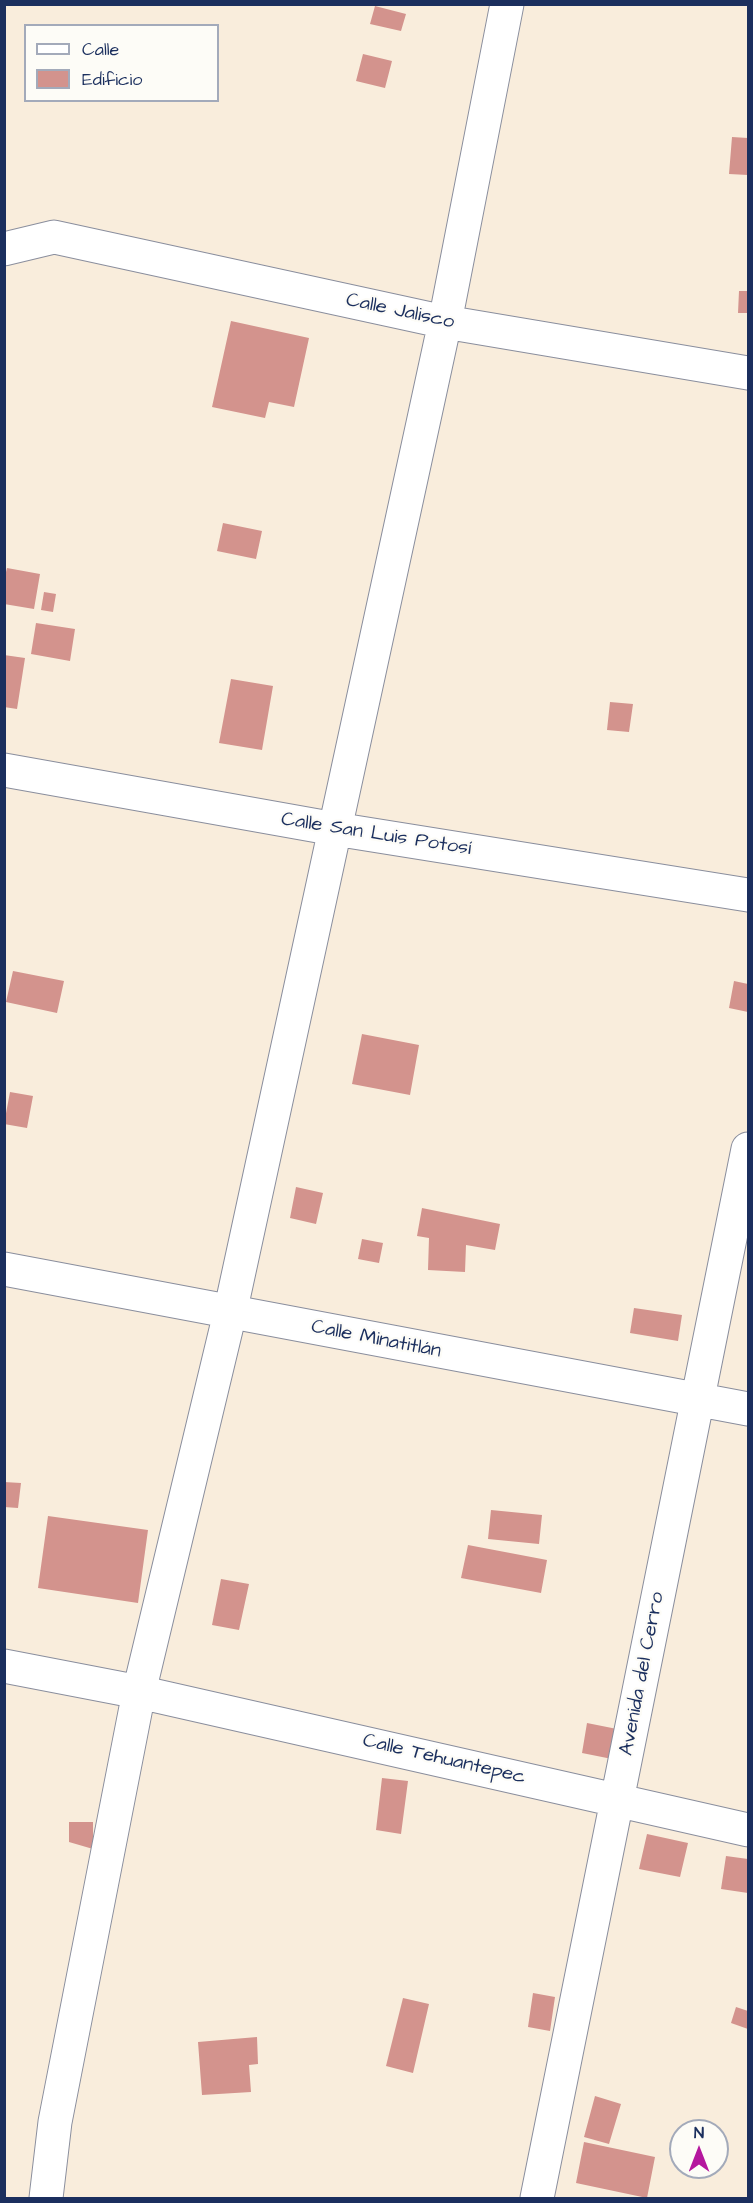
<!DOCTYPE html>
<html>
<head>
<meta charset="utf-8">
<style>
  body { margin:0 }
  #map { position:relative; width:753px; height:2203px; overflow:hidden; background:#f9eddc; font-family:"Architects Daughter",sans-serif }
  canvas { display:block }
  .frame { position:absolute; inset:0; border:6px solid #1b2f5e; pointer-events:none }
  .legend { position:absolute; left:24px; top:24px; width:195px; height:78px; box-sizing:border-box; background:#fdfcf7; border:2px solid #a3aaba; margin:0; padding:8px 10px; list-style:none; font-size:18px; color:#1b2f5e }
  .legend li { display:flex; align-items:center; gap:12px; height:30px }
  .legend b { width:30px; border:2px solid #a3aaba }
  .north { position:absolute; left:669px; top:2119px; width:60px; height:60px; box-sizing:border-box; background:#fdfcf7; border:2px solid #a3aaba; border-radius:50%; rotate:0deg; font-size:16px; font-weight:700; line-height:24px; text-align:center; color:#1b2f5e }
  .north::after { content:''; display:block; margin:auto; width:21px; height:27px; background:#b5179e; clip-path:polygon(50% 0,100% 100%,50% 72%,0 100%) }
</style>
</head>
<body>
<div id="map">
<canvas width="753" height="2203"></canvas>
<div class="frame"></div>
<ul class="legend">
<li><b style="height:8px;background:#fff"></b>Calle</li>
<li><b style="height:16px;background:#d3938d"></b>Edificio</li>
</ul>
<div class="north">N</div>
</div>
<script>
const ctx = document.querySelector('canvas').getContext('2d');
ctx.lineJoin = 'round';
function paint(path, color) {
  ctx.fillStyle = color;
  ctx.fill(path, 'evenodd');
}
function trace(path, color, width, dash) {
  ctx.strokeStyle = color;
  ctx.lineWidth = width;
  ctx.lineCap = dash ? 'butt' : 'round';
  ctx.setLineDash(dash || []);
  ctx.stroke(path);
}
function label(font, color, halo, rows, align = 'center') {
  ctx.font = font + ' "Architects Daughter",sans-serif';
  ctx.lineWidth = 4.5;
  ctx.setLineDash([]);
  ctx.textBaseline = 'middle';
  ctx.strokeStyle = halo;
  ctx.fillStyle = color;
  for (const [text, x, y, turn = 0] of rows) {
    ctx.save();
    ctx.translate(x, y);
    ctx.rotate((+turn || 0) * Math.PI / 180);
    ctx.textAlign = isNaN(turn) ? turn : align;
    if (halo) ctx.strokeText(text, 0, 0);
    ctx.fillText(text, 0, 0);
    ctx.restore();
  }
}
const building = new Path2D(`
  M 375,6 L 406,14 L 401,31 L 370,24 Z
  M 363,54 L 392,61 L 385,88 L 356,81 Z
  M 732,137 L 748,138 L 748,175 L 729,174 Z
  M 739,291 L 748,291 L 748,313 L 738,313 Z
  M 231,321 L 309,338 L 294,407 L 269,402 L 265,418 L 212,407 Z
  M 223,523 L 262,531 L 256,559 L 217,551 Z
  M 7,568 L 40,574 L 34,609 L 4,604 L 4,580 Z
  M 44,592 L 56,594 L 53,612 L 41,610 Z
  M 36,623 L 75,629 L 70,661 L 31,654 Z
  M 4,655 L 25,658 L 17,709 L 4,707 Z
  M 231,679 L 273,686 L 262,750 L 219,743 Z
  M 610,702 L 633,704 L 629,732 L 607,730 Z
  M 13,971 L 64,981 L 57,1013 L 6,1002 Z
  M 734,981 L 748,984 L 748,1012 L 729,1008 Z
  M 362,1034 L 419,1045 L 410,1095 L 352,1084 Z
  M 10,1092 L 33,1096 L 27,1128 L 4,1124 Z
  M 296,1187 L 323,1193 L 316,1224 L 290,1218 Z
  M 422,1208 L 500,1224 L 495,1250 L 466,1245 L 465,1272 L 428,1270 L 429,1238 L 417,1236 Z
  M 362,1239 L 383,1243 L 379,1263 L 358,1259 Z
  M 634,1308 L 682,1315 L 678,1341 L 630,1333 Z
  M 4,1482 L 21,1483 L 18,1508 L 4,1507 Z
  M 491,1510 L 542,1515 L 539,1544 L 488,1539 Z
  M 48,1516 L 148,1530 L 138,1603 L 38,1588 Z
  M 468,1545 L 547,1560 L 541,1593 L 461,1578 Z
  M 221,1579 L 249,1584 L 239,1630 L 212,1625 Z
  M 587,1723 L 617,1729 L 612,1759 L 582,1753 Z
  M 382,1778 L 408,1781 L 401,1834 L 376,1830 Z
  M 69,1822 L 93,1822 L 93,1849 L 69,1842 Z
  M 647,1834 L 688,1843 L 680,1877 L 639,1869 Z
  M 726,1856 L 748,1859 L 748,1893 L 721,1889 Z
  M 533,1993 L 555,1997 L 550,2031 L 528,2027 Z
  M 403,1998 L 429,2004 L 413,2073 L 386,2066 Z
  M 736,2007 L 748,2011 L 748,2029 L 731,2023 Z
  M 257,2037 L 258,2064 L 249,2065 L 251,2092 L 202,2095 L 198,2042 Z
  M 595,2096 L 621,2104 L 609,2144 L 584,2137 Z
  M 584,2142 L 655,2157 L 647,2198 L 576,2183 Z`);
const minor = new Path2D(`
  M 4,249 L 54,237 L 445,322 L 748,373
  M 4,770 L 335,829 L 748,895
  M 4,1269 L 748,1409
  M 4,1666 L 139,1692 L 748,1830
  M 46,2198 L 55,2122 L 139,1692 L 230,1313 L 445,322 L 507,4
  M 537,2198 L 748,1149`);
const streetNames = [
  ["Calle Jalisco",400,312,12],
  ["Calle San Luis Potosí",376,835,9],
  ["Calle Minatitlán",376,1340,11],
  ["Avenida del Cerro",643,1674,-79],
  ["Calle Tehuantepec",444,1760,13]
];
paint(building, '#d3938d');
trace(minor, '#8a8e9d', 35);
trace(minor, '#fff', 33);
label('20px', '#1b2f5e', '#fdfcf7', streetNames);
</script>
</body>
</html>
